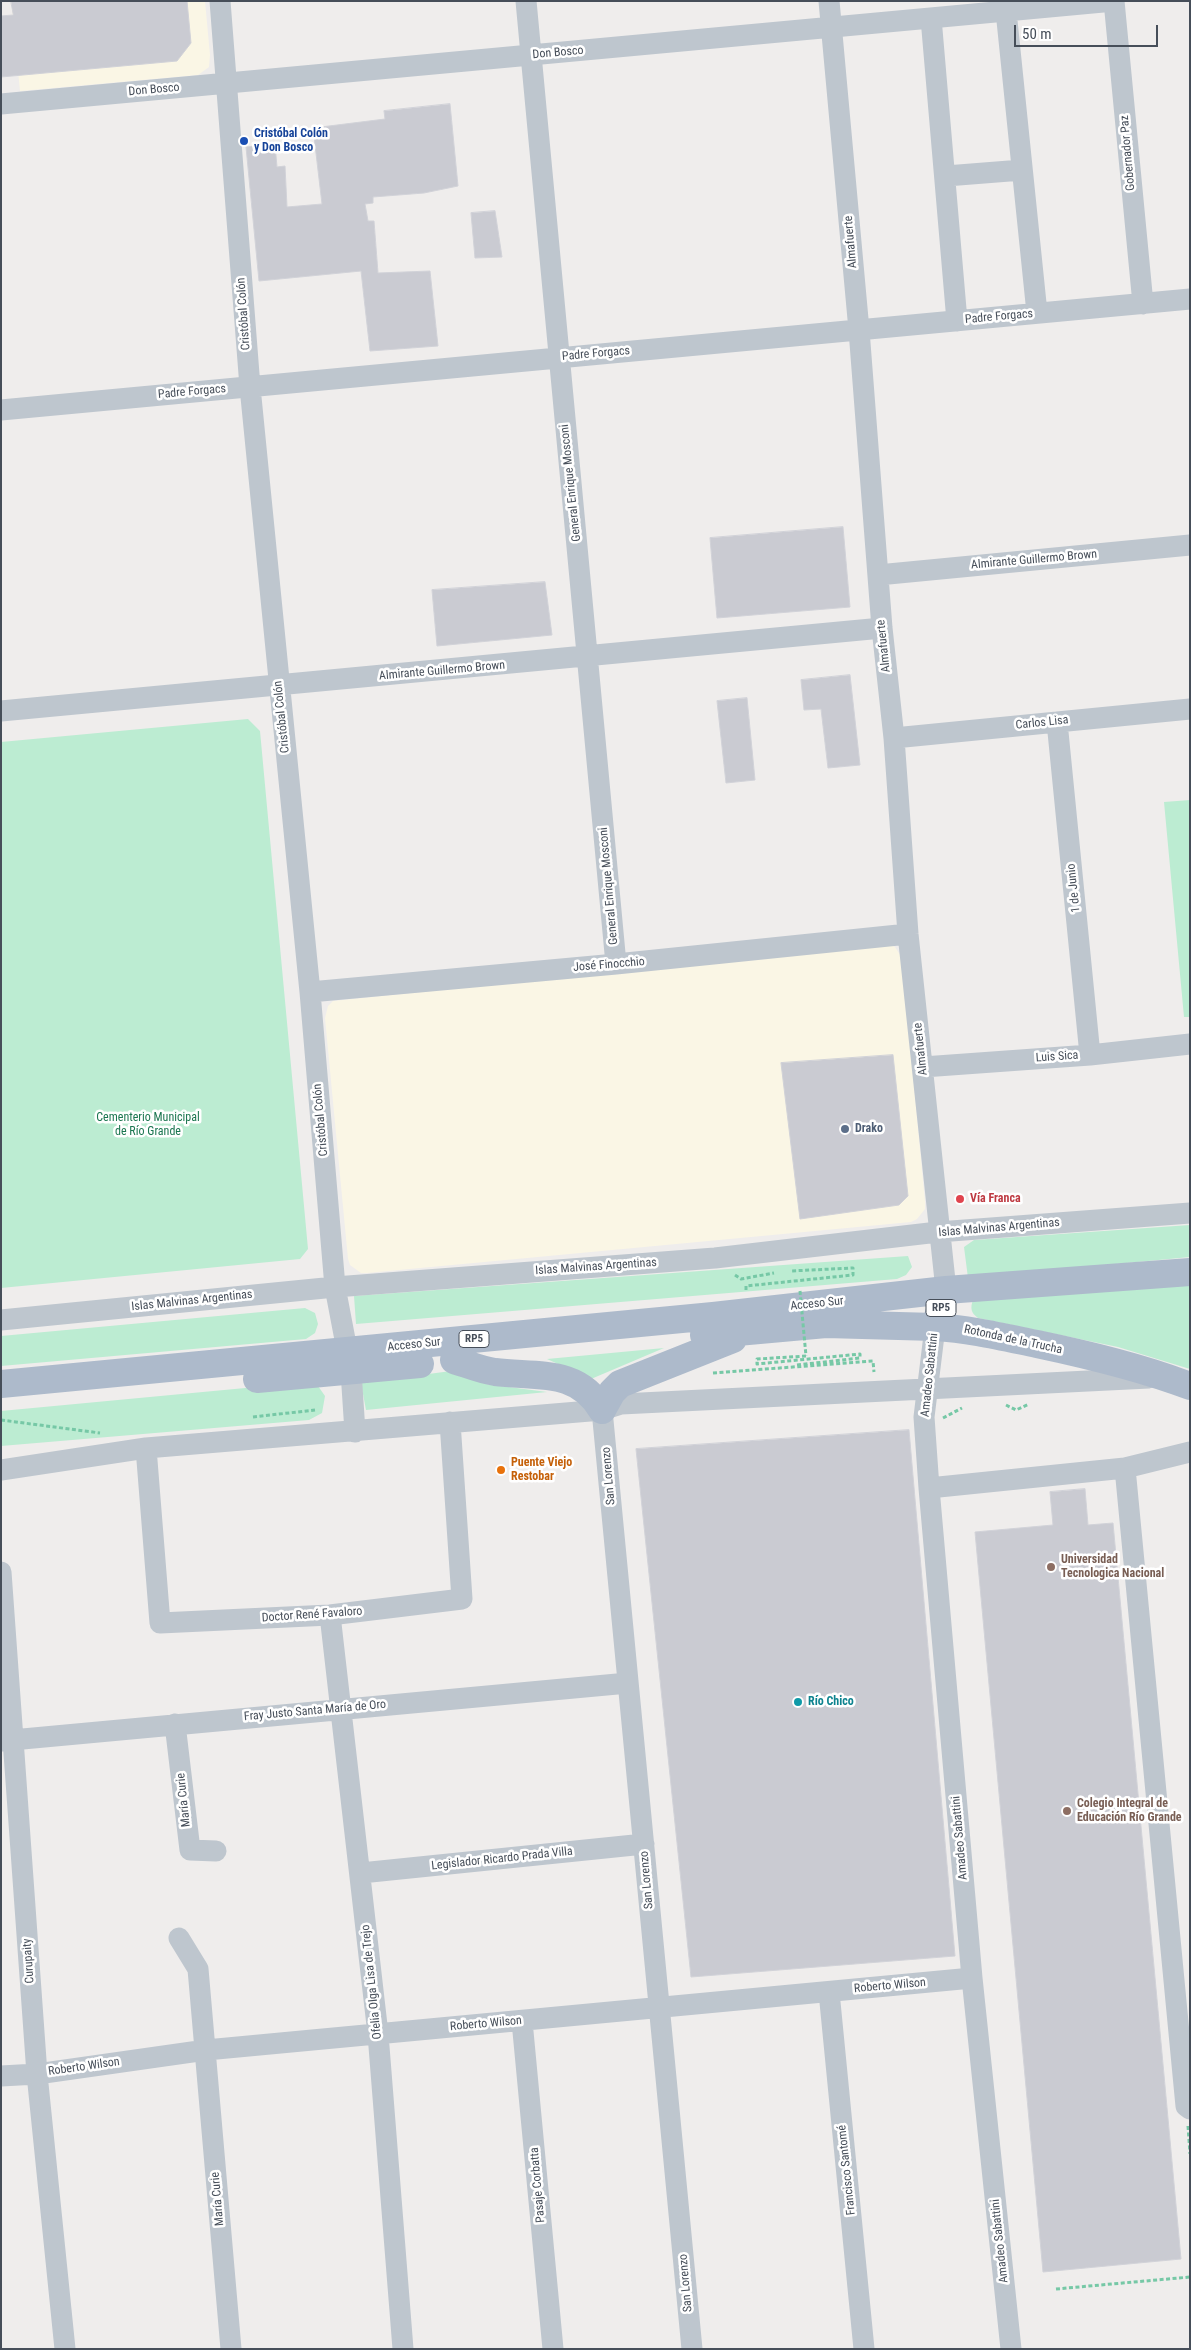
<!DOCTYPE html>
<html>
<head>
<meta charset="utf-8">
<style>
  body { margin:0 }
  #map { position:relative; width:1191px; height:2350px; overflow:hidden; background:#efedec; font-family:"Roboto Condensed",sans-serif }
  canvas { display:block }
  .frame { position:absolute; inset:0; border:2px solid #464e59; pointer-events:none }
  .scale { position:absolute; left:1014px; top:25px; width:144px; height:22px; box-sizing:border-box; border:2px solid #464e59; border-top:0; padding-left:6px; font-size:15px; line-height:18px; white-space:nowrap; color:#464e59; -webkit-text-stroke:4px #fff; paint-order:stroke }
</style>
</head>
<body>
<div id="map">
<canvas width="1191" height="2350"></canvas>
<div class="frame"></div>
<div class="scale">50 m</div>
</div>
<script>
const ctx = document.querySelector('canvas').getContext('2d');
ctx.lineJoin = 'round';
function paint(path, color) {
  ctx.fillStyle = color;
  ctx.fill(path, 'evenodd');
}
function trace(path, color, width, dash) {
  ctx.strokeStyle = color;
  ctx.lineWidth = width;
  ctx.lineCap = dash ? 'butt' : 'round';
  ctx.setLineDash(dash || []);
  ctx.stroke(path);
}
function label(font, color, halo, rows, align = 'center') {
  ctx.font = font + ' "Roboto Condensed",sans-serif';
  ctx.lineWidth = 5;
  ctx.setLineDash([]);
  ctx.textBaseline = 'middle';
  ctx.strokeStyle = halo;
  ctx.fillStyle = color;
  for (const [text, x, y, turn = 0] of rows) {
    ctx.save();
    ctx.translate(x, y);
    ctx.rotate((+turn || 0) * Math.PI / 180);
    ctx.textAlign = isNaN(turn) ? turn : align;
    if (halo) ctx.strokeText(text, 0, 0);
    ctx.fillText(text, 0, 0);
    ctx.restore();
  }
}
const commercial = new Path2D(`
  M 11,1 L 205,1 L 210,55 L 209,67 L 198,75 L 20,91 Z
  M 889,944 L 895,947 L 902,958 L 925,1202 L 925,1209 L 917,1219 L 911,1222 L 367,1273 L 361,1273 L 350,1265 L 348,1259 L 325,1018 L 328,1006 L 333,1001 Z`);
const green = new Path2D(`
  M 248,719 L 260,731 L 308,1249 L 300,1259 L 1,1288 L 1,742 Z
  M 1190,800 L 1190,1017 L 1184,1017 L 1164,802 Z
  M 1190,1225 L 1190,1257 L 968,1278 L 964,1247 L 974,1240 Z
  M 908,1256 L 912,1267 L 906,1275 L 897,1279 L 356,1324 L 354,1296 Z
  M 1190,1284 L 1190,1369 L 1118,1347 L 978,1318 C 971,1313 970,1308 973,1300 Z
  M 305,1308 L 315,1313 L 318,1324 L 315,1333 L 306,1339 L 1,1366 L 1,1336 Z
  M 664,1348 L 591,1379 L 547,1359 Z
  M 451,1371 L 486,1384 L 547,1392 L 366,1410 L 361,1383 Z
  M 309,1382 L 318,1386 L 325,1396 L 322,1413 L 309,1420 L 1,1446 L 1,1411 Z`);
const building = new Path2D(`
  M 11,1 L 187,1 L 191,43 L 177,61 L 1,77 L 1,16 L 13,15 Z
  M 450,104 L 458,186 L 424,193 L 373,197 L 373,203 L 365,204 L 368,221 L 374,221 L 378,273 L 430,271 L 438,346 L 370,351 L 361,271 L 259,281 L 246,147 L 275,144 L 277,167 L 285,166 L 287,207 L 322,204 L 313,128 L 385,119 L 384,111 Z
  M 495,211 L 502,257 L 475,258 L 471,213 Z
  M 843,527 L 850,607 L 717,618 L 710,538 Z
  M 545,582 L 552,635 L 437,646 L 432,590 Z
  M 850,675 L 860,765 L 828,768 L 821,709 L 804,710 L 801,680 Z
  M 747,698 L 755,780 L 726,783 L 717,701 Z
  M 893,1055 L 908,1196 L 899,1205 L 800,1219 L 781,1063 Z
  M 909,1430 L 955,1956 L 691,1977 L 636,1449 Z
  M 1085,1489 L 1088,1525 L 1113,1523 L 1181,2259 L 1043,2272 L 975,1532 L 1053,1525 L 1050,1492 Z`);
const path = new Path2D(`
  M 735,1275 L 741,1279 L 774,1273
  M 746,1290 L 746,1286 L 853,1275 L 853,1268 L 790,1271
  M 797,1365 L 860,1358 L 860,1354 L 757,1364 L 757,1359 L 806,1356
  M 713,1373 L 873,1361 L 874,1372
  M 1006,1405 L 1016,1410 L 1029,1404
  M 253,1417 L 315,1410
  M 943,1418 L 962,1408
  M 1,1420 L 100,1433
  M 1188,2126 L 1190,2154
  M 1056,2289 L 1190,2277`);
const minor = new Path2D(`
  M 220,1 L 250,387 L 310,992 L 335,1287 L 351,1371 L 355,1432
  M 526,1 L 616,964
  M 829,1 L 859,330 L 882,628 L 894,738 L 908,934 L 946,1290
  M 1114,1 L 1143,304
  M 1006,11 L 1037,313
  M 931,18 L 957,321
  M 1,104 L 1114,1
  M 946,176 L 1022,170
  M 1,410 L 1190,299
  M 878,575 L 1190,545
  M 1,711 L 882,628
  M 1057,722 L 1090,1055
  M 894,738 L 1190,709
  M 310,992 L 616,964 L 908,934
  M 923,1067 L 1090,1055 L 1190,1044
  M 1,1320 L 335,1287 L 715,1258 L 938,1232 L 1190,1213
  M 935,1327 L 924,1417 L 929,1488 L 972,1978 L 1011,2349
  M 602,1410 L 692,2349
  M 146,1448 L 160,1623 L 330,1615 L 462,1599 L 450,1422
  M 1125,1468 L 1186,2106 L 1190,2109
  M 1,1470 L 146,1448 L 602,1410 L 621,1404 L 1149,1378
  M 929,1488 L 1125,1468 L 1190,1452
  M 1,1572 L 37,2074 L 65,2349
  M 330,1615 L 378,2034 L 403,2349
  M 175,1724 L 190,1850 L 216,1851
  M 1,1741 L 628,1683
  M 361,1873 L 644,1844
  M 179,1938 L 198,1969 L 231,2349
  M 829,1992 L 864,2349
  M 522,2021 L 553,2349
  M 1,2076 L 37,2074 L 206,2050 L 972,1978`);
const major = new Path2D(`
  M 1190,1272 L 946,1290 L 935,1327 C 970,1329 1003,1337 1037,1344 C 1089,1355 1140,1367 1190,1386
  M 704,1335 L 826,1324 L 935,1327
  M 454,1360 C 467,1364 481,1370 495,1372 C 537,1377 578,1368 602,1410
  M 257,1379 L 420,1364
  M 1,1384 L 713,1316 L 946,1290
  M 602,1410 L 612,1392 L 620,1384 L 733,1339`);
const pathBridge = new Path2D(`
  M 800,1291 L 806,1356`);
const markers = [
  [244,141,5,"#1a4fb4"],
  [845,1129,5,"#5c6f8a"],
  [960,1199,5,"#e0444e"],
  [501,1470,5,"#e8710a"],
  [1051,1567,5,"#8d6e63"],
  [798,1702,5,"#0f9aa8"],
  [1067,1811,5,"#8d6e63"]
];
const shields = [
  [941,1308,30],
  [474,1339,30]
];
const shieldNames = [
  ["RP5",941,1308],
  ["RP5",474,1339]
];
const streetNames = [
  ["Don Bosco",558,53,-5],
  ["Don Bosco",154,90,-5],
  ["Gobernador Paz",1128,153,-95],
  ["Almafuerte",851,242,-95],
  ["Cristóbal Colón",244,314,-94],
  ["Padre Forgacs",999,317,-5],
  ["Padre Forgacs",596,354,-5],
  ["Padre Forgacs",192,392,-5],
  ["General Enrique Mosconi",571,483,-96],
  ["Almirante Guillermo Brown",1034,560,-5],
  ["Almafuerte",884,646,-96],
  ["Almirante Guillermo Brown",442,671,-5],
  ["Cristóbal Colón",282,717,-96],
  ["Carlos Lisa",1042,723,-6],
  ["General Enrique Mosconi",609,886,-95],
  ["1 de Junio",1074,888,-96],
  ["José Finocchio",609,965,-5],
  ["Almafuerte",921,1049,-96],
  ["Luis Sica",1057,1057,-4],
  ["Cristóbal Colón",321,1120,-95],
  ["Islas Malvinas Argentinas",999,1228,-5],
  ["Islas Malvinas Argentinas",596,1267,-4],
  ["Islas Malvinas Argentinas",192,1301,-6],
  ["Acceso Sur",817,1304,-6],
  ["Rotonda de la Trucha",1013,1340,12],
  ["Acceso Sur",414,1345,-6],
  ["Amadeo Sabattini",930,1375,-84],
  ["San Lorenzo",609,1476,-95],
  ["Doctor René Favaloro",312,1615,-4],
  ["Fray Justo Santa María de Oro",315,1711,-5],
  ["María Curie",184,1800,-96],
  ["Amadeo Sabattini",960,1838,-95],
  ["Legislador Ricardo Prada Villa",502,1859,-6],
  ["San Lorenzo",647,1880,-95],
  ["Curupaity",29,1961,-94],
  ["Ofelia Olga Lisa de Trejo",372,1982,-96],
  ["Roberto Wilson",890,1986,-5],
  ["Roberto Wilson",486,2024,-5],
  ["Roberto Wilson",84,2067,-8],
  ["Francisco Santomé",847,2170,-96],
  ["Pasaje Corbatta",538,2185,-95],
  ["María Curie",218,2199,-95],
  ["Amadeo Sabattini",1000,2241,-96],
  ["San Lorenzo",686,2283,-95]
];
const transitNames = [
  ["Cristóbal Colón",254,134],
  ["y Don Bosco",254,148]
];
const parkNames = [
  ["Cementerio Municipal",148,1118],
  ["de Río Grande",148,1132]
];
const serviceNames = [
  ["Drako",855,1129]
];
const healthNames = [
  ["Vía Franca",970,1199]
];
const foodNames = [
  ["Puente Viejo",511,1463],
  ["Restobar",511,1477]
];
const educationNames = [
  ["Universidad",1061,1560],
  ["Tecnologica Nacional",1061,1574],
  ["Colegio Integral de",1077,1804],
  ["Educación Río Grande",1077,1818]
];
const cultureNames = [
  ["Río Chico",808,1702]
];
paint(commercial, '#faf6e5');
paint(green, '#bcecd2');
paint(building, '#cacbd2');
trace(building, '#d1d2d8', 1);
trace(path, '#76c8a6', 3, [4, 2.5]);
trace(minor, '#bec6ce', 21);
trace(major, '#adbacb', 28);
trace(pathBridge, '#76c8a6', 3, [4, 2.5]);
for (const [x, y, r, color] of markers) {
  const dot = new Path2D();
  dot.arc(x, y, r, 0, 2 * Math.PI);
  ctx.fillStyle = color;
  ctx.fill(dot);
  trace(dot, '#fff', 2);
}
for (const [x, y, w] of shields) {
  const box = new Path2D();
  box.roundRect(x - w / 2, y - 8.5, w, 17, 4);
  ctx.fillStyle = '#fff';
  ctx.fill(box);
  trace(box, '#464e59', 1);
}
label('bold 11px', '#464e59', null, shieldNames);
label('12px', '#464e59', '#fff', streetNames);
label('bold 12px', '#164399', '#fff', transitNames, 'left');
label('12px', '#1b7650', '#fff', parkNames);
label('bold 12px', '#4e5e75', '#fff', serviceNames, 'left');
label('bold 12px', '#be3a42', '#fff', healthNames, 'left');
label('bold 12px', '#c56008', '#fff', foodNames, 'left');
label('bold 12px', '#785e54', '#fff', educationNames, 'left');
label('bold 12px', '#0d838f', '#fff', cultureNames, 'left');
</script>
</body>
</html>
